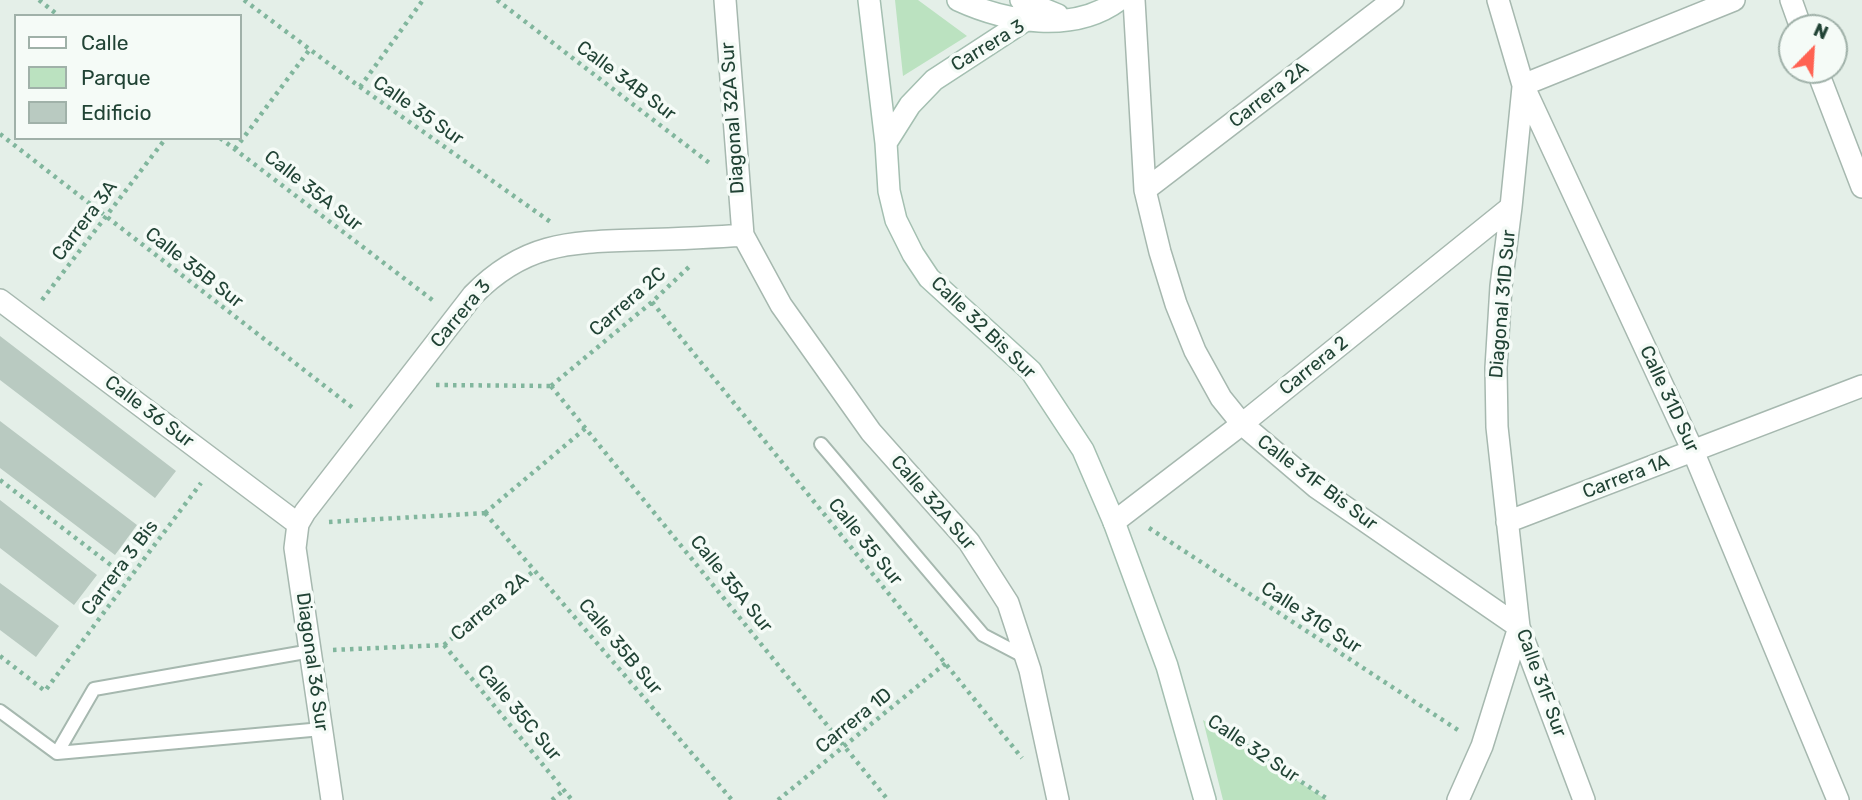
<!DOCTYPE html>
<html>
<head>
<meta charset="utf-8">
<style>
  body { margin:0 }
  #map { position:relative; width:1862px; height:800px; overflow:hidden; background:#e4efe8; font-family:Rubik,sans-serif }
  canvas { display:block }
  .legend { position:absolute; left:14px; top:14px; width:228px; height:126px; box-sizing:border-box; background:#f5fbf7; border:2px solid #a0b1a9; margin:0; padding:9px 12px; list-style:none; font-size:21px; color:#214335 }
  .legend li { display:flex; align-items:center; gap:14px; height:35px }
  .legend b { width:35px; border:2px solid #a0b1a9 }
  .north { position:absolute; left:1778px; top:14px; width:70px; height:70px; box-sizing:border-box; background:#f5fbf7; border:2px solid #a0b1a9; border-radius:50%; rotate:24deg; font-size:19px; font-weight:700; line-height:28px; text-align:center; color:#214335 }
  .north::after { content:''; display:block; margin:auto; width:24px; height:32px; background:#ff6252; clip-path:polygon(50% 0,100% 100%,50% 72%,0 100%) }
</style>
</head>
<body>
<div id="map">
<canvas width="1862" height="800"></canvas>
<ul class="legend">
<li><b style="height:9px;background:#fff"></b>Calle</li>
<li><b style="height:19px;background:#bbe2c0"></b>Parque</li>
<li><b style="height:19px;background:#b9cac1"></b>Edificio</li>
</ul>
<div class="north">N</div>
</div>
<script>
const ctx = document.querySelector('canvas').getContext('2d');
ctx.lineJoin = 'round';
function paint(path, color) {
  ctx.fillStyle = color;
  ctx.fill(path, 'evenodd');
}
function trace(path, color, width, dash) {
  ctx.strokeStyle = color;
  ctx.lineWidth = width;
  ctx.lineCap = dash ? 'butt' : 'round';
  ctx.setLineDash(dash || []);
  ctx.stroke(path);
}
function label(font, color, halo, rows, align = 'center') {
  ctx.font = font + ' Rubik,sans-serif';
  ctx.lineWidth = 7;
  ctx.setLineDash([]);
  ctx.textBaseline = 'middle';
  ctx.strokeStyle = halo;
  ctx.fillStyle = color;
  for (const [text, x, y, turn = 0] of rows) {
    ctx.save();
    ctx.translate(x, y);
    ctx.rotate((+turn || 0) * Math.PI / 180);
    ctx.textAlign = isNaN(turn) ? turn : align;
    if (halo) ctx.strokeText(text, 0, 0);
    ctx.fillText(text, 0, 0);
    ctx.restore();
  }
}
const green = new Path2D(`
  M 895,0 L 918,0 L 967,36 L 903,76 Z
  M 1203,720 L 1327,800 L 1223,800 Z`);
const building = new Path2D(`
  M 0,336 L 176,471 L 155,498 L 0,380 Z
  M 0,421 L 137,525 L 115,555 L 0,468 Z
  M 0,500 L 97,575 L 74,605 L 0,548 Z
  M 0,583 L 59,626 L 36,657 L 0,630 Z`);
const path = new Path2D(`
  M 39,0 L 59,16
  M 244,0 L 360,87 L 552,223
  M 497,0 L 712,165
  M 360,87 L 423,0
  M 0,134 L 353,408
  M 220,138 L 435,302
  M 235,149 L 310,49
  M 42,300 L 166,138
  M 652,302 L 1022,758
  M 436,385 L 551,386
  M 551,386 L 888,800
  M 551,386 L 652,302 L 691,265
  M 0,480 L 129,579
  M 485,513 L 732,800
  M 485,513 L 587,427
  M 329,522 L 485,513
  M 1149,528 L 1461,732
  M 444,645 L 572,800
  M 444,645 L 535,570
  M 333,650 L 444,645
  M 0,656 L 45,691 L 201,483
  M 1209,721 L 1329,800
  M 552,800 L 564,790
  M 778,800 L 946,663`);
const lane = new Path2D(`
  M 821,444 L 983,635 L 1027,658
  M 0,711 L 57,753 L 322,729
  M 57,753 L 94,689 L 311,651`);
const street = new Path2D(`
  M 725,0 L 743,235 L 781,305 L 871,432 L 969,542 L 1008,603 L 1030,670 L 1058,800
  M 1134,0 L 1145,190 L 1160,252 L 1176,304 L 1195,351 L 1221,398 L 1242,424 L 1316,487 L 1519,627 L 1482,746 L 1458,800
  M 1498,0 L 1523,85 L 1693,451 L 1838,800
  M 1791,0 L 1801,28
  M 1817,70 L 1862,187
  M 1523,85 L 1734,0
  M 1523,87 L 1511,207 L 1501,286 L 1496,368 L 1497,427 L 1519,627 L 1584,800
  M 1145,190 L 1393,0
  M 0,300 L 298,524
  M 1114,522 L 1242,424 L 1511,207
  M 1507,522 L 1862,386
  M 332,800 L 295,548 L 298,524 L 305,512 L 473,295 C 523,244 567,242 635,240 C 671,239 707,238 743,235`);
const secondary = new Path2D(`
  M 869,0 L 886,143 L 889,191 L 896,220 L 913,254 L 929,278 L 1031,371 L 1083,450 L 1114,522 L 1167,666 L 1205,800
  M 958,0 C 1006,22 1073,34 1119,0
  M 1021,0 L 1058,15
  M 886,143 L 910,105 L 934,80 L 1026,20`);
const streetNames = [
  ["Carrera 3",988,46,-31],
  ["Calle 34B Sur",626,81,37],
  ["Carrera 2A",1269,95,-38],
  ["Calle 35 Sur",418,111,35],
  ["Diagonal 32A Sur",733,118,-94],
  ["Calle 35A Sur",313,191,38],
  ["Carrera 3A",85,221,-53],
  ["Calle 35B Sur",194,268,38],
  ["Carrera 2C",628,302,-41],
  ["Diagonal 31D Sur",1503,304,-85],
  ["Carrera 3",461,314,-50],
  ["Calle 32 Bis Sur",983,328,44],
  ["Carrera 2",1314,366,-39],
  ["Calle 31D Sur",1669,399,65],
  ["Calle 36 Sur",149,412,37],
  ["Carrera 1A",1626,477,-21],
  ["Calle 31F Bis Sur",1317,483,37],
  ["Calle 32A Sur",933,503,49],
  ["Calle 35 Sur",865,542,51],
  ["Carrera 3 Bis",120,568,-53],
  ["Calle 35A Sur",731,584,51],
  ["Carrera 2A",490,607,-40],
  ["Calle 31G Sur",1311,618,33],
  ["Calle 35B Sur",620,647,50],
  ["Diagonal 36 Sur",312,662,82],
  ["Calle 31F Sur",1541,683,70],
  ["Calle 35C Sur",519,713,50],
  ["Carrera 1D",854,721,-39],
  ["Calle 32 Sur",1253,749,34]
];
paint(green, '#bbe2c0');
paint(building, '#b9cac1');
trace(lane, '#a6b8af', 16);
trace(street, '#a6b8af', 24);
trace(secondary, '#a4bfb1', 24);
trace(path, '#81b69d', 4.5, [3.5, 5]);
trace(lane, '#fff', 12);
trace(street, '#fff', 21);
trace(secondary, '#fff', 21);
label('19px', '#214335', '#f5fbf7', streetNames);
</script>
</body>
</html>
